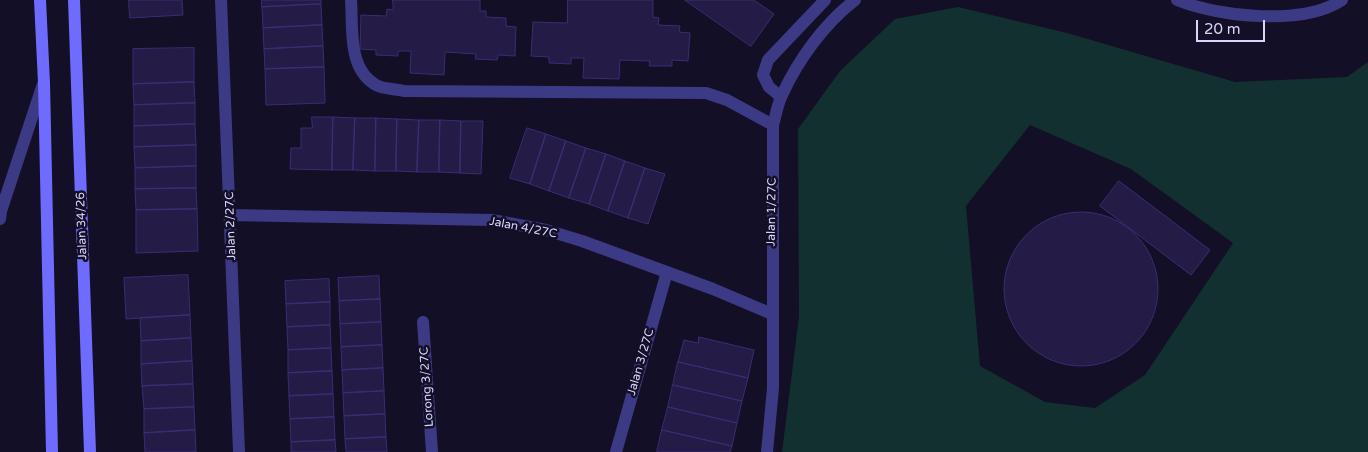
<!DOCTYPE html>
<html>
<head>
<meta charset="utf-8">
<style>
  body { margin:0 }
  #map { position:relative; width:1368px; height:452px; overflow:hidden; background:#130f26; font-family:"Varela Round",sans-serif }
  canvas { display:block }
  .scale { position:absolute; left:1196px; top:20px; width:69px; height:22px; box-sizing:border-box; border:2px solid #d9d4ff; border-top:0; padding-left:6px; font-size:15px; line-height:18px; white-space:nowrap; color:#d9d4ff; -webkit-text-stroke:4px #130f26; paint-order:stroke }
</style>
</head>
<body>
<div id="map">
<canvas width="1368" height="452"></canvas>
<div class="scale">20 m</div>
</div>
<script>
const ctx = document.querySelector('canvas').getContext('2d');
ctx.lineJoin = 'round';
function paint(path, color) {
  ctx.fillStyle = color;
  ctx.fill(path, 'evenodd');
}
function trace(path, color, width, dash) {
  ctx.strokeStyle = color;
  ctx.lineWidth = width;
  ctx.lineCap = dash ? 'butt' : 'round';
  ctx.setLineDash(dash || []);
  ctx.stroke(path);
}
function label(font, color, halo, rows, align = 'center') {
  ctx.font = font + ' "Varela Round",sans-serif';
  ctx.lineWidth = 5;
  ctx.setLineDash([]);
  ctx.textBaseline = 'middle';
  ctx.strokeStyle = halo;
  ctx.fillStyle = color;
  for (const [text, x, y, turn = 0] of rows) {
    ctx.save();
    ctx.translate(x, y);
    ctx.rotate((+turn || 0) * Math.PI / 180);
    ctx.textAlign = isNaN(turn) ? turn : align;
    if (halo) ctx.strokeText(text, 0, 0);
    ctx.fillText(text, 0, 0);
    ctx.restore();
  }
}
const green = new Path2D(`
  M 958,7 L 1067,33 L 1235,82 L 1347,77 L 1368,62 L 1368,452 L 782,452 L 799,317 L 798,129 L 840,71 L 895,19 ZM 1030,125 L 1131,169 L 1233,243 L 1145,375 L 1095,408 L 1045,402 L 980,366 L 966,206 Z`);
const building = new Path2D(`
  M 129,0 L 182,0 L 183,15 L 130,18 Z
  M 262,0 L 321,0 L 321,4 L 262,7 Z
  M 393,0 L 480,0 L 480,11 L 486,11 L 486,17 L 506,18 L 506,26 L 516,27 L 515,56 L 498,55 L 497,60 L 475,59 L 476,54 L 445,52 L 444,75 L 410,73 L 411,51 L 398,51 L 398,56 L 376,55 L 376,50 L 360,49 L 361,15 L 386,16 L 387,9 L 393,10 Z
  M 568,0 L 653,0 L 653,17 L 659,18 L 658,25 L 680,26 L 679,32 L 690,33 L 688,61 L 672,60 L 672,66 L 649,66 L 650,61 L 620,60 L 619,79 L 583,78 L 584,58 L 571,58 L 571,64 L 549,63 L 549,57 L 531,56 L 533,22 L 567,23 Z
  M 685,0 L 754,0 L 774,14 L 751,46 Z
  M 321,4 L 322,25 L 263,28 L 262,7 Z
  M 322,25 L 323,46 L 264,49 L 263,28 Z
  M 323,46 L 324,67 L 265,69 L 264,49 Z
  M 194,48 L 194,82 L 133,84 L 133,49 Z
  M 324,67 L 325,103 L 266,105 L 265,69 Z
  M 194,82 L 195,103 L 134,105 L 133,84 Z
  M 195,103 L 195,124 L 134,126 L 134,105 Z
  M 312,117 L 333,117 L 332,170 L 290,169 L 291,148 L 301,148 L 301,128 L 312,128 Z
  M 333,117 L 355,118 L 353,170 L 332,170 Z
  M 355,118 L 376,118 L 375,171 L 353,170 Z
  M 376,118 L 397,119 L 396,171 L 375,171 Z
  M 397,119 L 419,120 L 417,172 L 396,171 Z
  M 419,120 L 440,120 L 439,172 L 417,172 Z
  M 440,120 L 461,121 L 460,173 L 439,172 Z
  M 461,121 L 483,121 L 481,174 L 460,173 Z
  M 195,124 L 196,145 L 134,147 L 134,126 Z
  M 527,128 L 546,134 L 530,184 L 510,178 Z
  M 546,134 L 566,141 L 549,191 L 530,184 Z
  M 566,141 L 586,148 L 569,198 L 549,191 Z
  M 196,145 L 196,166 L 135,168 L 134,147 Z
  M 586,148 L 606,154 L 589,204 L 569,198 Z
  M 606,154 L 625,161 L 608,211 L 589,204 Z
  M 625,161 L 645,168 L 628,218 L 608,211 Z
  M 196,166 L 196,188 L 135,189 L 135,168 Z
  M 645,168 L 665,174 L 648,224 L 628,218 Z
  M 1119,181 L 1210,250 L 1191,275 L 1100,206 Z
  M 196,188 L 197,209 L 136,210 L 135,189 Z
  M 197,209 L 198,251 L 136,253 L 136,210 Z
  M1004 289a77 77 0 1 1 154 0a77 77 0 1 1-154 0Z
  M 188,275 L 190,315 L 126,319 L 124,278 Z
  M 379,276 L 380,299 L 339,301 L 338,278 Z
  M 329,279 L 330,302 L 286,304 L 285,281 Z
  M 380,299 L 381,322 L 340,324 L 339,301 Z
  M 330,302 L 330,325 L 287,327 L 286,304 Z
  M 190,315 L 191,338 L 141,341 L 140,318 Z
  M 381,322 L 382,345 L 341,347 L 340,324 Z
  M 330,325 L 331,348 L 288,350 L 287,327 Z
  M 699,337 L 754,350 L 748,378 L 678,362 L 684,340 L 698,343 Z
  M 191,338 L 192,361 L 141,364 L 141,341 Z
  M 382,345 L 383,368 L 342,370 L 341,347 Z
  M 331,348 L 332,371 L 288,373 L 288,350 Z
  M 192,361 L 193,384 L 142,386 L 141,364 Z
  M 678,362 L 748,378 L 742,401 L 673,385 Z
  M 383,368 L 384,391 L 343,393 L 342,370 Z
  M 332,371 L 333,394 L 289,396 L 288,373 Z
  M 193,384 L 194,407 L 144,409 L 142,386 Z
  M 673,385 L 742,401 L 737,423 L 668,407 Z
  M 384,391 L 385,414 L 344,416 L 343,393 Z
  M 333,394 L 334,417 L 290,419 L 289,396 Z
  M 194,407 L 195,430 L 144,433 L 144,409 Z
  M 668,407 L 737,423 L 732,446 L 662,430 Z
  M 385,414 L 386,437 L 345,439 L 344,416 Z
  M 334,417 L 335,440 L 291,442 L 290,419 Z
  M 195,430 L 196,452 L 145,452 L 144,433 Z
  M 662,430 L 732,446 L 730,452 L 657,452 Z
  M 386,437 L 387,452 L 346,452 L 345,439 Z
  M 335,440 L 336,452 L 291,452 L 291,442 Z`);
const service = new Path2D(`
  M 351,0 C 353,27 347,71 378,86 C 385,89 396,89 404,91 L 706,93 L 727,100 L 773,125
  M 781,97 L 769,87 L 763,75 L 768,60 L 825,0
  M 0,219 L 1,211 L 43,84`);
const minor = new Path2D(`
  M 221,0 L 239,452
  M 1177,0 C 1219,17 1303,26 1342,0
  M 230,215 L 492,220 L 546,230 L 582,241 L 713,289 L 772,314
  M 423,322 L 432,452
  M 616,452 L 667,272
  M 767,452 L 773,388 L 773,125 C 776,116 777,105 782,95 C 798,60 824,24 855,0`);
const secondary = new Path2D(`
  M 40,0 L 44,83 L 52,452
  M 74,0 L 90,452`);
const streetNames = [
  ["Jalan 1/27C",772,212,-89],
  ["Jalan 34/26",82,226,-92],
  ["Jalan 2/27C",231,226,-92],
  ["Jalan 4/27C",523,228,11],
  ["Jalan 3/27C",641,362,-74],
  ["Lorong 3/27C",427,387,-94]
];
paint(green, '#12302f');
paint(building, '#241b47');
trace(building, '#3b2d73', 1);
trace(service, '#3d3a85', 12);
trace(minor, '#3d3a85', 12);
trace(secondary, '#6f6bff', 12);
label('12px', '#d9d4ff', '#130f26', streetNames);
</script>
</body>
</html>
